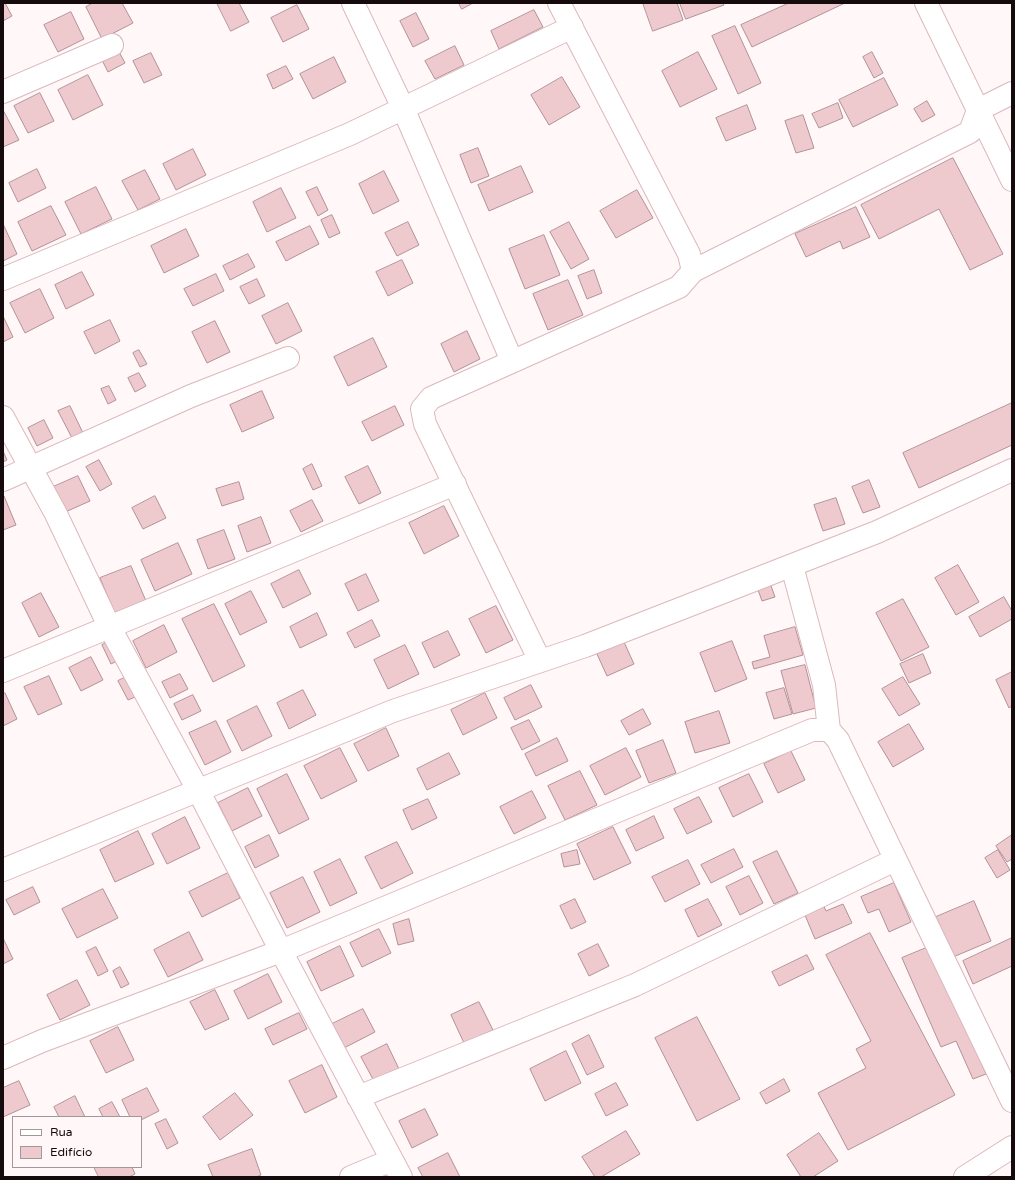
<!DOCTYPE html>
<html>
<head>
<meta charset="utf-8">
<style>
  body { margin:0 }
  #map { position:relative; width:1015px; height:1180px; overflow:hidden; background:#fff7f8; font-family:"Varela Round",sans-serif }
  canvas { display:block }
  .frame { position:absolute; inset:0; border:4px solid #150a0c; pointer-events:none }
  .legend { position:absolute; left:12px; top:1116px; width:130px; height:52px; box-sizing:border-box; background:#fff7f8; border:1px solid #a1989a; margin:0; padding:5px 7px; list-style:none; font-size:12px; color:#150a0c }
  .legend li { display:flex; align-items:center; gap:8px; height:20px }
  .legend b { width:20px; border:1px solid #a1989a }
</style>
</head>
<body>
<div id="map">
<canvas width="1015" height="1180"></canvas>
<div class="frame"></div>
<ul class="legend">
<li><b style="height:5px;background:#fff"></b>Rua</li>
<li><b style="height:11px;background:#eecacf"></b>Edifício</li>
</ul>
</div>
<script>
const ctx = document.querySelector('canvas').getContext('2d');
ctx.lineJoin = 'round';
function paint(path, color) {
  ctx.fillStyle = color;
  ctx.fill(path, 'evenodd');
}
function trace(path, color, width, dash) {
  ctx.strokeStyle = color;
  ctx.lineWidth = width;
  ctx.lineCap = dash ? 'butt' : 'round';
  ctx.setLineDash(dash || []);
  ctx.stroke(path);
}
const building = new Path2D(`
  M 3,3 L 5,3 L 12,16 L 3,21 Z
  M 93,3 L 122,3 L 133,23 L 102,39 L 86,7 Z
  M 217,3 L 239,3 L 249,22 L 231,31 Z
  M 459,3 L 473,3 L 462,9 Z
  M 643,3 L 677,3 L 683,20 L 653,31 Z
  M 680,3 L 723,3 L 724,5 L 686,19 Z
  M 789,3 L 845,3 L 752,47 L 741,25 Z
  M 297,5 L 309,29 L 283,42 L 271,18 Z
  M 534,10 L 543,27 L 499,49 L 491,31 Z
  M 71,12 L 84,39 L 58,52 L 44,25 Z
  M 416,13 L 429,39 L 413,47 L 400,21 Z
  M 735,26 L 761,83 L 738,94 L 712,36 Z
  M 455,46 L 464,65 L 435,79 L 425,61 Z
  M 117,48 L 125,63 L 108,72 L 100,56 Z
  M 698,52 L 717,89 L 680,107 L 662,71 Z
  M 872,52 L 883,73 L 874,78 L 863,57 Z
  M 151,53 L 162,75 L 144,83 L 133,61 Z
  M 334,57 L 346,82 L 313,99 L 300,74 Z
  M 286,66 L 293,79 L 273,89 L 267,75 Z
  M 88,75 L 103,105 L 73,120 L 58,90 Z
  M 562,77 L 580,107 L 549,125 L 531,95 Z
  M 884,78 L 898,105 L 853,127 L 839,100 Z
  M 40,93 L 54,121 L 28,133 L 14,106 Z
  M 927,101 L 935,115 L 922,122 L 914,109 Z
  M 838,103 L 843,118 L 819,128 L 812,114 Z
  M 747,105 L 756,129 L 726,141 L 716,118 Z
  M 3,110 L 19,140 L 3,147 Z
  M 803,115 L 814,148 L 796,153 L 785,121 Z
  M 478,148 L 489,176 L 471,183 L 460,155 Z
  M 193,149 L 206,175 L 176,190 L 163,164 Z
  M 953,158 L 1003,254 L 970,270 L 939,209 L 879,239 L 861,205 Z
  M 521,166 L 533,192 L 489,211 L 478,185 Z
  M 37,169 L 46,188 L 18,202 L 9,183 Z
  M 145,170 L 160,199 L 138,210 L 122,181 Z
  M 384,171 L 399,201 L 373,214 L 359,184 Z
  M 96,187 L 112,219 L 81,234 L 65,202 Z
  M 317,187 L 328,210 L 318,216 L 306,192 Z
  M 281,188 L 296,218 L 267,232 L 253,202 Z
  M 637,190 L 653,218 L 616,238 L 600,211 Z
  M 51,206 L 66,235 L 32,251 L 18,222 Z
  M 856,207 L 870,237 L 843,249 L 840,241 L 806,257 L 795,234 Z
  M 332,215 L 340,233 L 329,238 L 321,220 Z
  M 408,222 L 419,245 L 397,256 L 385,233 Z
  M 569,222 L 589,259 L 571,269 L 550,232 Z
  M 4,226 L 17,254 L 3,261 L 3,227 Z
  M 310,226 L 319,244 L 286,261 L 276,242 Z
  M 186,229 L 199,256 L 164,273 L 151,246 Z
  M 544,235 L 560,275 L 525,289 L 509,249 Z
  M 248,254 L 255,267 L 230,280 L 223,266 Z
  M 402,260 L 413,283 L 388,296 L 376,272 Z
  M 594,270 L 602,293 L 587,299 L 578,276 Z
  M 82,272 L 94,295 L 66,309 L 55,285 Z
  M 216,274 L 224,291 L 193,306 L 184,289 Z
  M 257,279 L 265,296 L 249,304 L 240,287 Z
  M 568,280 L 583,315 L 548,330 L 533,294 Z
  M 40,289 L 54,318 L 25,333 L 10,303 Z
  M 288,303 L 302,331 L 276,344 L 262,316 Z
  M 3,316 L 13,337 L 3,342 Z
  M 110,320 L 120,341 L 95,354 L 84,332 Z
  M 215,321 L 230,352 L 207,363 L 192,332 Z
  M 467,331 L 480,359 L 454,372 L 441,344 Z
  M 373,338 L 387,367 L 348,386 L 334,357 Z
  M 139,350 L 147,364 L 140,367 L 133,353 Z
  M 139,373 L 146,386 L 135,392 L 128,378 Z
  M 109,386 L 116,400 L 108,404 L 101,389 Z
  M 262,391 L 274,418 L 242,432 L 230,405 Z
  M 1012,403 L 1012,445 L 919,488 L 903,453 Z
  M 70,406 L 83,433 L 72,438 L 58,411 Z
  M 395,406 L 404,425 L 372,441 L 362,422 Z
  M 44,420 L 53,438 L 37,446 L 28,428 Z
  M 3,451 L 7,460 L 3,462 Z
  M 99,460 L 112,484 L 100,491 L 86,467 Z
  M 312,464 L 322,486 L 313,490 L 303,469 Z
  M 368,466 L 381,493 L 359,504 L 345,477 Z
  M 78,476 L 90,501 L 63,513 L 51,488 Z
  M 869,480 L 880,507 L 863,513 L 852,487 Z
  M 239,482 L 244,499 L 222,506 L 216,489 Z
  M 3,496 L 4,496 L 16,525 L 3,530 Z
  M 155,496 L 166,518 L 143,529 L 132,508 Z
  M 836,498 L 845,524 L 823,531 L 814,505 Z
  M 312,500 L 323,521 L 301,532 L 290,511 Z
  M 444,506 L 459,536 L 424,554 L 409,523 Z
  M 261,517 L 271,543 L 247,552 L 238,526 Z
  M 224,530 L 235,559 L 208,569 L 197,540 Z
  M 178,543 L 192,574 L 155,591 L 141,560 Z
  M 958,565 L 979,602 L 956,615 L 935,578 Z
  M 131,566 L 146,601 L 115,614 L 100,578 Z
  M 299,570 L 311,594 L 283,608 L 271,584 Z
  M 366,574 L 379,601 L 358,611 L 345,584 Z
  M 770,583 L 775,597 L 762,601 L 757,587 Z
  M 251,591 L 267,622 L 240,635 L 225,604 Z
  M 41,593 L 59,627 L 39,637 L 22,603 Z
  M 1004,597 L 1012,611 L 1012,619 L 980,637 L 969,617 Z
  M 903,599 L 929,647 L 901,661 L 876,613 Z
  M 214,604 L 245,666 L 213,682 L 182,619 Z
  M 496,606 L 513,640 L 486,653 L 469,619 Z
  M 317,613 L 327,635 L 300,648 L 290,627 Z
  M 372,620 L 380,636 L 355,648 L 347,633 Z
  M 164,625 L 177,652 L 146,668 L 133,641 Z
  M 795,627 L 803,655 L 754,669 L 752,662 L 770,657 L 764,636 Z
  M 448,631 L 460,655 L 434,668 L 422,643 Z
  M 110,641 L 119,660 L 111,664 L 102,645 Z
  M 732,641 L 747,679 L 715,692 L 700,653 Z
  M 624,642 L 634,664 L 607,676 L 597,654 Z
  M 405,645 L 419,674 L 388,689 L 374,660 Z
  M 923,654 L 931,673 L 909,683 L 900,664 Z
  M 91,657 L 103,680 L 81,691 L 69,668 Z
  M 805,665 L 816,708 L 793,714 L 781,671 Z
  M 1012,672 L 1012,706 L 1009,708 L 996,680 Z
  M 180,674 L 188,689 L 170,698 L 162,682 Z
  M 49,676 L 62,704 L 38,715 L 24,687 Z
  M 126,677 L 135,697 L 128,700 L 118,681 Z
  M 903,677 L 920,704 L 899,716 L 882,689 Z
  M 531,685 L 542,707 L 515,720 L 504,698 Z
  M 784,688 L 792,714 L 774,719 L 766,693 Z
  M 303,690 L 316,715 L 289,729 L 277,703 Z
  M 5,693 L 17,719 L 3,726 L 3,694 Z
  M 485,693 L 497,718 L 463,735 L 451,710 Z
  M 193,695 L 201,711 L 182,720 L 174,704 Z
  M 257,706 L 272,736 L 242,751 L 227,721 Z
  M 643,709 L 651,724 L 629,735 L 621,721 Z
  M 719,711 L 730,743 L 695,753 L 685,722 Z
  M 529,720 L 540,741 L 522,750 L 511,728 Z
  M 216,721 L 231,752 L 205,765 L 189,733 Z
  M 909,724 L 924,749 L 893,767 L 878,742 Z
  M 386,728 L 399,756 L 368,771 L 354,744 Z
  M 557,738 L 568,761 L 536,776 L 525,754 Z
  M 663,740 L 676,773 L 649,783 L 636,751 Z
  M 340,748 L 357,781 L 321,799 L 304,766 Z
  M 626,748 L 641,777 L 605,795 L 590,766 Z
  M 791,751 L 805,780 L 778,793 L 764,764 Z
  M 449,753 L 460,774 L 427,790 L 417,769 Z
  M 580,771 L 597,805 L 565,820 L 548,786 Z
  M 287,774 L 309,819 L 279,834 L 257,789 Z
  M 749,774 L 763,802 L 733,817 L 719,788 Z
  M 248,788 L 262,816 L 232,831 L 218,803 Z
  M 532,791 L 546,818 L 514,834 L 500,807 Z
  M 699,797 L 712,822 L 687,834 L 674,809 Z
  M 428,799 L 437,818 L 412,830 L 403,810 Z
  M 654,816 L 664,838 L 636,851 L 626,830 Z
  M 185,817 L 200,848 L 167,864 L 152,834 Z
  M 613,827 L 631,863 L 594,880 L 577,844 Z
  M 138,831 L 154,864 L 115,882 L 100,850 Z
  M 269,835 L 279,856 L 255,868 L 245,847 Z
  M 1012,835 L 1012,859 L 1007,862 L 996,846 Z
  M 397,842 L 413,873 L 381,889 L 365,857 Z
  M 734,849 L 743,867 L 711,883 L 701,865 Z
  M 577,850 L 580,864 L 564,867 L 561,854 Z
  M 998,850 L 1010,870 L 997,878 L 985,858 Z
  M 777,851 L 798,893 L 774,904 L 753,862 Z
  M 340,859 L 357,893 L 330,906 L 314,872 Z
  M 688,860 L 700,884 L 665,902 L 652,877 Z
  M 228,873 L 240,898 L 202,917 L 189,892 Z
  M 749,876 L 763,903 L 740,915 L 726,887 Z
  M 303,877 L 320,912 L 287,928 L 270,893 Z
  M 894,883 L 911,922 L 889,932 L 879,909 L 868,913 L 861,897 Z
  M 33,887 L 40,902 L 14,915 L 6,900 Z
  M 103,889 L 118,918 L 77,938 L 62,909 Z
  M 575,899 L 586,922 L 571,929 L 560,906 Z
  M 708,899 L 722,925 L 698,937 L 685,910 Z
  M 821,900 L 826,911 L 843,904 L 852,923 L 815,939 L 802,908 Z
  M 974,901 L 991,941 L 953,957 L 936,917 Z
  M 409,919 L 414,941 L 398,945 L 393,924 Z
  M 379,929 L 391,953 L 362,967 L 350,943 Z
  M 189,932 L 203,960 L 168,977 L 154,950 Z
  M 870,933 L 955,1095 L 848,1150 L 818,1093 L 866,1068 L 856,1049 L 871,1041 L 826,955 Z
  M 3,938 L 13,959 L 3,964 Z
  M 1012,938 L 1012,966 L 973,984 L 963,961 Z
  M 598,944 L 609,966 L 589,976 L 578,954 Z
  M 340,946 L 354,976 L 321,991 L 307,962 Z
  M 931,946 L 986,1074 L 973,1079 L 956,1041 L 941,1047 L 902,958 Z
  M 96,947 L 108,971 L 98,976 L 86,952 Z
  M 807,955 L 814,969 L 779,986 L 772,972 Z
  M 120,967 L 129,984 L 121,988 L 113,971 Z
  M 268,974 L 282,1002 L 248,1019 L 234,991 Z
  M 77,980 L 90,1005 L 60,1020 L 47,995 Z
  M 215,990 L 229,1019 L 205,1030 L 190,1002 Z
  M 479,1002 L 493,1030 L 464,1043 L 451,1015 Z
  M 363,1009 L 375,1032 L 344,1048 L 332,1024 Z
  M 299,1013 L 307,1029 L 273,1045 L 265,1029 Z
  M 697,1017 L 740,1099 L 697,1121 L 655,1038 Z
  M 118,1027 L 134,1060 L 106,1073 L 90,1041 Z
  M 589,1035 L 604,1067 L 587,1075 L 572,1044 Z
  M 387,1044 L 399,1069 L 374,1081 L 361,1057 Z
  M 566,1051 L 581,1083 L 545,1101 L 530,1069 Z
  M 322,1065 L 337,1097 L 305,1113 L 289,1081 Z
  M 784,1079 L 790,1091 L 766,1104 L 760,1093 Z
  M 19,1081 L 30,1105 L 3,1117 L 3,1088 Z
  M 616,1083 L 628,1105 L 606,1116 L 595,1094 Z
  M 147,1088 L 159,1111 L 141,1120 L 141,1117 L 130,1117 L 122,1100 Z
  M 235,1093 L 253,1115 L 220,1140 L 203,1117 Z
  M 75,1096 L 85,1117 L 59,1117 L 54,1107 Z
  M 112,1102 L 120,1117 L 103,1117 L 99,1109 Z
  M 425,1109 L 438,1135 L 412,1148 L 399,1121 Z
  M 166,1119 L 178,1143 L 167,1149 L 155,1124 Z
  M 626,1131 L 640,1154 L 601,1177 L 595,1177 L 582,1157 Z
  M 819,1133 L 838,1161 L 813,1177 L 801,1177 L 787,1155 Z
  M 252,1149 L 261,1175 L 256,1177 L 213,1177 L 208,1165 Z
  M 448,1153 L 460,1177 L 423,1177 L 418,1168 Z
  M 94,1167 L 132,1167 L 135,1174 L 129,1177 L 99,1177 Z`);
const minor = new Path2D(`
  M 353,3 L 403,108 L 512,361
  M 926,3 L 1012,180
  M 3,92 L 112,45
  M 693,271 L 970,132 L 978,110 L 1012,93
  M 3,279 L 350,134 L 572,27
  M 3,417 L 56,514 L 109,626 L 198,790 L 281,951 L 401,1177
  M 3,480 L 191,396 L 288,358
  M 792,566 L 824,685 L 829,730
  M 540,661 L 425,424 L 422,409 L 431,398 L 679,287 L 693,271 L 689,254 L 559,3
  M 3,671 L 455,484
  M 3,870 L 393,711 L 585,646 L 877,532 L 1012,470
  M 3,1058 L 42,1041 L 281,951 L 812,730 L 829,730 L 838,740 L 1012,1101
  M 358,1097 L 635,985 L 895,860
  M 351,1177 L 392,1160`);
const primary = new Path2D(`
  M 965,1177 L 1012,1147`);
paint(building, '#eecacf');
trace(building, '#b29196', 1);
trace(minor, '#dbb8bd', 24);
trace(primary, '#dbb8bd', 24);
trace(minor, '#fff', 22);
trace(primary, '#fff', 22);
</script>
</body>
</html>
